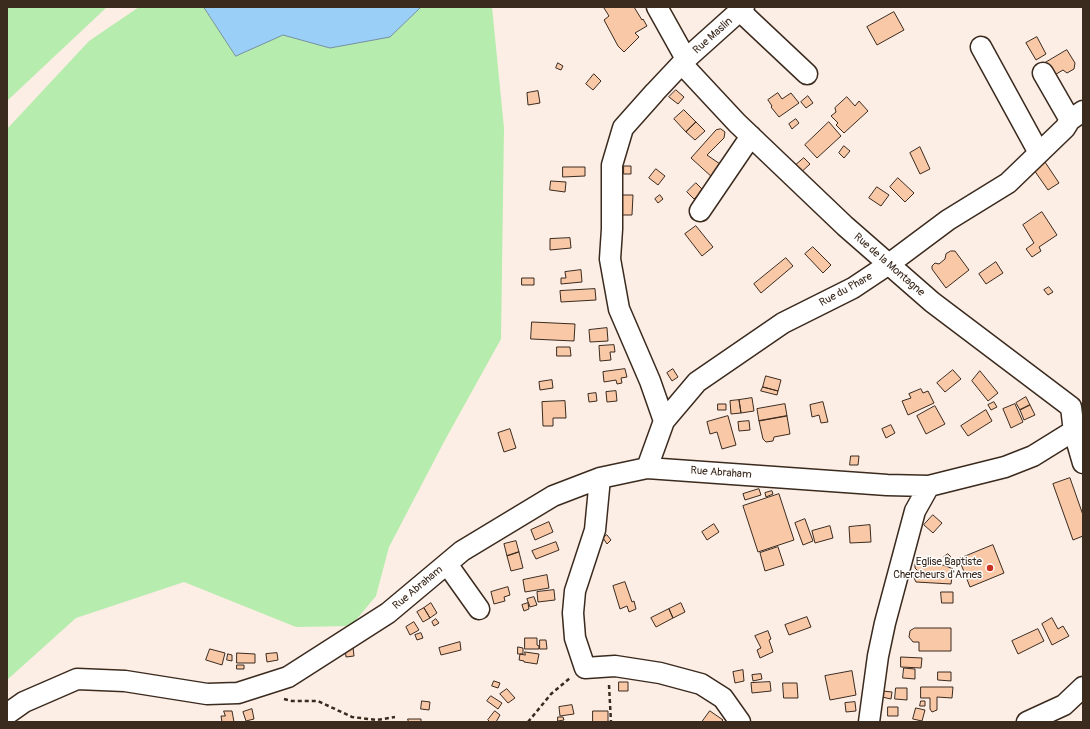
<!DOCTYPE html>
<html>
<head>
<meta charset="utf-8">
<style>
  body { margin:0 }
  #map { position:relative; width:1090px; height:729px; overflow:hidden; background:#fdeee5; font-family:Pangolin,sans-serif }
  canvas { display:block }
  .frame { position:absolute; inset:0; border:8px solid #3b2a1e; pointer-events:none }
</style>
</head>
<body>
<div id="map">
<canvas width="1090" height="729"></canvas>
<div class="frame"></div>
</div>
<script>
const ctx = document.querySelector('canvas').getContext('2d');
ctx.lineJoin = 'round';
function paint(path, color) {
  ctx.fillStyle = color;
  ctx.fill(path, 'evenodd');
}
function trace(path, color, width, dash) {
  ctx.strokeStyle = color;
  ctx.lineWidth = width;
  ctx.lineCap = dash ? 'butt' : 'round';
  ctx.setLineDash(dash || []);
  ctx.stroke(path);
}
function label(font, color, halo, rows, align = 'center') {
  ctx.font = font + ' Pangolin,sans-serif';
  ctx.lineWidth = 3;
  ctx.setLineDash([]);
  ctx.textBaseline = 'middle';
  ctx.strokeStyle = halo;
  ctx.fillStyle = color;
  for (const [text, x, y, turn = 0] of rows) {
    ctx.save();
    ctx.translate(x, y);
    ctx.rotate((+turn || 0) * Math.PI / 180);
    ctx.textAlign = isNaN(turn) ? turn : align;
    if (halo) ctx.strokeText(text, 0, 0);
    ctx.fillText(text, 0, 0);
    ctx.restore();
  }
}
const green = new Path2D(`
  M 7,7 L 107,7 L 7,101 Z
  M 139,7 L 204,7 L 236,56 L 283,35 L 330,48 L 390,37 L 421,7 L 492,7 L 504,128 L 501,339 L 445,440 L 389,547 L 376,596 L 351,626 L 296,627 L 184,582 L 76,618 L 7,680 L 7,129 L 89,41 Z`);
const water = new Path2D(`
  M 204,7 L 421,7 L 390,37 L 330,48 L 283,35 L 236,56 Z`);
const building = new Path2D(`
  M 606,7 L 634,7 L 642,20 L 643,19 L 647,26 L 635,33 L 639,37 L 624,52 L 618,46 L 604,20 L 609,16 L 604,8 Z
  M 894,12 L 904,30 L 877,45 L 867,27 Z
  M 1037,37 L 1046,54 L 1036,60 L 1026,43 Z
  M 1067,50 L 1075,63 L 1074,69 L 1067,73 L 1063,70 L 1053,76 L 1045,63 Z
  M 558,63 L 563,66 L 561,70 L 556,68 Z
  M 594,74 L 601,81 L 593,90 L 586,84 Z
  M 676,90 L 684,97 L 678,104 L 669,97 Z
  M 538,91 L 540,103 L 528,105 L 527,93 Z
  M 778,93 L 782,99 L 791,93 L 799,103 L 779,117 L 771,107 L 772,106 L 768,100 Z
  M 808,96 L 813,103 L 806,108 L 801,102 Z
  M 847,97 L 855,106 L 859,101 L 868,111 L 844,133 L 836,125 L 838,123 L 831,116 L 836,112 L 835,108 Z
  M 684,110 L 696,122 L 686,132 L 674,119 Z
  M 796,119 L 799,123 L 792,129 L 789,124 Z
  M 696,122 L 705,131 L 695,140 L 686,132 Z
  M 829,122 L 841,136 L 817,158 L 805,145 Z
  M 721,129 L 725,132 L 724,138 L 707,155 L 720,164 L 718,166 L 722,169 L 713,178 L 691,158 L 716,130 Z
  M 844,146 L 850,151 L 844,158 L 839,153 Z
  M 920,147 L 930,169 L 920,174 L 910,153 Z
  M 804,158 L 810,164 L 796,177 L 790,170 Z
  M 1045,162 L 1059,183 L 1048,190 L 1034,170 Z
  M 624,166 L 631,166 L 631,174 L 624,174 Z
  M 563,167 L 585,167 L 585,176 L 563,177 Z
  M 656,169 L 665,176 L 658,185 L 649,178 Z
  M 898,178 L 914,193 L 905,202 L 890,187 Z
  M 551,181 L 566,182 L 565,192 L 550,190 Z
  M 696,183 L 703,190 L 694,199 L 687,192 Z
  M 877,187 L 889,195 L 881,206 L 869,198 Z
  M 622,195 L 633,195 L 632,215 L 622,215 Z
  M 660,195 L 663,199 L 658,203 L 655,199 Z
  M 1042,212 L 1057,235 L 1039,247 L 1041,251 L 1032,257 L 1026,249 L 1034,243 L 1023,225 Z
  M 696,226 L 713,247 L 702,256 L 685,234 Z
  M 570,238 L 571,248 L 550,250 L 550,239 Z
  M 813,247 L 831,265 L 823,273 L 805,254 Z
  M 951,251 L 955,251 L 969,270 L 946,288 L 932,269 L 932,266 L 935,263 L 939,264 L 945,259 L 946,254 Z
  M 786,258 L 793,266 L 761,293 L 754,284 Z
  M 996,262 L 1003,273 L 986,284 L 979,274 Z
  M 581,270 L 582,282 L 561,284 L 561,278 L 566,278 L 565,272 Z
  M 522,278 L 534,278 L 534,285 L 522,285 Z
  M 1049,287 L 1053,292 L 1048,295 L 1044,290 Z
  M 595,289 L 596,300 L 561,302 L 560,291 Z
  M 532,322 L 575,324 L 574,341 L 531,339 Z
  M 607,328 L 608,341 L 590,342 L 589,330 Z
  M 614,345 L 615,352 L 610,352 L 611,360 L 600,361 L 599,346 Z
  M 557,347 L 570,347 L 571,356 L 557,356 Z
  M 625,369 L 627,377 L 621,378 L 622,383 L 617,384 L 616,380 L 604,382 L 603,372 Z
  M 673,369 L 678,377 L 672,381 L 667,373 Z
  M 953,370 L 961,379 L 945,392 L 937,383 Z
  M 980,371 L 998,393 L 988,401 L 972,381 Z
  M 766,376 L 781,380 L 778,391 L 763,387 Z
  M 552,380 L 553,388 L 540,390 L 539,382 Z
  M 763,387 L 778,391 L 777,395 L 761,391 Z
  M 921,389 L 923,393 L 928,391 L 934,403 L 908,415 L 902,401 L 911,398 L 909,394 Z
  M 616,391 L 617,401 L 607,402 L 606,392 Z
  M 596,393 L 597,401 L 589,402 L 588,394 Z
  M 1026,397 L 1030,405 L 1020,410 L 1016,403 Z
  M 752,398 L 754,411 L 741,413 L 739,400 Z
  M 739,400 L 741,413 L 731,414 L 730,401 Z
  M 565,401 L 566,418 L 553,418 L 553,426 L 543,426 L 542,402 Z
  M 823,402 L 828,422 L 821,423 L 819,415 L 812,417 L 810,405 Z
  M 994,402 L 997,407 L 991,410 L 988,405 Z
  M 718,404 L 726,404 L 726,410 L 718,410 Z
  M 785,404 L 787,416 L 759,421 L 757,409 Z
  M 1015,404 L 1023,422 L 1011,428 L 1003,409 Z
  M 1030,405 L 1035,415 L 1024,420 L 1020,410 Z
  M 935,406 L 945,424 L 926,434 L 917,416 Z
  M 986,410 L 992,421 L 968,436 L 961,426 Z
  M 728,416 L 736,445 L 722,449 L 717,432 L 710,434 L 707,422 Z
  M 787,416 L 790,434 L 774,437 L 773,441 L 766,442 L 763,439 L 759,421 Z
  M 749,421 L 750,430 L 739,431 L 738,422 Z
  M 891,425 L 895,433 L 886,438 L 882,429 Z
  M 510,429 L 516,448 L 504,452 L 498,433 Z
  M 851,456 L 859,456 L 858,465 L 850,465 Z
  M 1070,478 L 1083,515 L 1083,536 L 1073,540 L 1053,484 Z
  M 759,489 L 761,495 L 745,500 L 743,494 Z
  M 772,491 L 773,494 L 766,497 L 765,493 Z
  M 779,494 L 794,540 L 758,552 L 743,506 Z
  M 933,515 L 942,523 L 933,533 L 924,525 Z
  M 805,519 L 813,541 L 803,545 L 795,523 Z
  M 549,522 L 553,532 L 535,540 L 531,530 Z
  M 714,524 L 719,532 L 707,540 L 702,532 Z
  M 870,525 L 871,542 L 850,543 L 849,527 Z
  M 830,526 L 833,538 L 815,543 L 812,531 Z
  M 607,535 L 611,540 L 607,544 L 603,538 Z
  M 516,541 L 519,552 L 507,556 L 504,544 Z
  M 556,542 L 559,550 L 536,559 L 532,551 Z
  M 993,545 L 1004,573 L 970,587 L 959,559 Z
  M 778,547 L 784,565 L 765,571 L 760,553 Z
  M 519,552 L 523,568 L 511,571 L 507,556 Z
  M 948,554 L 951,557 L 946,560 L 944,557 Z
  M 919,561 L 933,562 L 946,566 L 953,569 L 951,584 L 916,582 L 914,578 L 914,575 L 918,571 L 915,568 L 915,565 Z
  M 547,575 L 549,588 L 525,592 L 523,580 Z
  M 625,582 L 632,602 L 634,601 L 636,609 L 629,612 L 627,606 L 620,609 L 613,586 Z
  M 508,587 L 510,595 L 504,597 L 505,601 L 494,604 L 491,592 Z
  M 554,590 L 555,600 L 538,602 L 537,592 Z
  M 941,592 L 953,592 L 953,603 L 942,603 Z
  M 534,597 L 537,605 L 530,607 L 527,599 Z
  M 431,603 L 437,613 L 430,618 L 424,608 Z
  M 528,603 L 529,609 L 524,611 L 522,605 Z
  M 681,603 L 685,612 L 673,618 L 669,609 Z
  M 424,608 L 430,618 L 423,622 L 417,612 Z
  M 669,609 L 673,618 L 656,627 L 651,618 Z
  M 807,617 L 811,627 L 789,635 L 785,625 Z
  M 1052,618 L 1058,629 L 1063,626 L 1069,636 L 1052,645 L 1042,624 Z
  M 436,619 L 439,623 L 434,626 L 432,622 Z
  M 414,622 L 419,630 L 410,635 L 406,627 Z
  M 915,628 L 951,628 L 951,651 L 919,651 L 919,642 L 913,642 L 909,637 L 910,631 Z
  M 1038,629 L 1044,641 L 1018,654 L 1012,641 Z
  M 768,631 L 771,639 L 769,640 L 773,652 L 760,658 L 757,650 L 761,648 L 755,636 Z
  M 421,633 L 423,638 L 417,640 L 415,635 Z
  M 525,638 L 537,638 L 537,645 L 539,646 L 539,649 L 525,649 Z
  M 540,640 L 546,640 L 547,649 L 540,649 Z
  M 460,642 L 461,650 L 441,655 L 439,648 Z
  M 353,647 L 354,656 L 346,657 L 345,648 Z
  M 518,647 L 523,648 L 523,654 L 518,654 Z
  M 210,649 L 225,653 L 222,665 L 206,660 Z
  M 525,652 L 539,654 L 537,664 L 524,662 L 524,661 L 519,660 L 520,654 L 525,655 Z
  M 237,653 L 255,654 L 255,663 L 237,663 Z
  M 277,653 L 278,660 L 267,662 L 266,654 Z
  M 228,654 L 232,655 L 232,661 L 227,660 Z
  M 901,657 L 922,658 L 921,668 L 901,667 Z
  M 237,665 L 244,665 L 244,669 L 237,669 Z
  M 904,668 L 915,669 L 915,679 L 903,678 Z
  M 743,670 L 744,681 L 735,683 L 733,672 Z
  M 852,671 L 856,695 L 830,700 L 825,676 Z
  M 938,672 L 951,672 L 951,681 L 938,680 Z
  M 761,674 L 762,679 L 753,681 L 752,675 Z
  M 494,681 L 500,683 L 498,688 L 492,686 Z
  M 619,682 L 628,682 L 628,691 L 619,691 Z
  M 770,682 L 771,691 L 752,693 L 751,683 Z
  M 783,683 L 797,683 L 798,698 L 784,698 Z
  M 921,687 L 953,687 L 952,698 L 937,697 L 937,710 L 932,712 L 930,709 L 930,698 L 921,698 Z
  M 896,688 L 907,688 L 907,700 L 895,699 Z
  M 507,689 L 515,698 L 508,703 L 500,694 Z
  M 883,691 L 892,692 L 891,699 L 882,697 Z
  M 491,696 L 502,703 L 498,709 L 487,701 Z
  M 422,701 L 430,702 L 429,710 L 421,709 Z
  M 921,701 L 925,701 L 925,706 L 920,706 Z
  M 855,702 L 856,711 L 846,712 L 845,703 Z
  M 572,705 L 574,714 L 560,716 L 559,707 Z
  M 888,707 L 898,707 L 898,716 L 888,716 Z
  M 916,708 L 925,710 L 922,721 L 913,719 Z
  M 252,709 L 254,719 L 246,721 L 243,712 Z
  M 224,711 L 232,711 L 234,722 L 222,722 L 221,716 L 225,716 Z
  M 495,711 L 500,715 L 496,722 L 490,722 L 488,720 Z
  M 593,711 L 608,711 L 608,722 L 593,722 Z
  M 710,711 L 723,720 L 721,722 L 702,722 Z
  M 558,717 L 563,717 L 564,720 L 558,721 Z
  M 408,719 L 421,719 L 421,722 L 409,722 Z`);
const path = new Path2D(`
  M 609,685 L 611,722
  M 284,699 L 292,701 L 318,701 L 352,717 L 377,720 L 395,717
  M 369,721 L 369,722
  M 528,722 L 551,694 L 570,678`);
const minor = new Path2D(`
  M 657,7 L 686,59
  M 740,11 L 807,74
  M 981,47 L 1039,153
  M 682,64 L 737,123 L 845,226 L 932,302 L 1071,407 L 1074,432 L 1083,463
  M 1043,73 L 1070,120
  M 700,211 L 751,136
  M 664,421 L 697,382 L 783,323 L 853,288 L 889,264 L 948,220 L 1008,183 L 1065,128 L 1070,120 L 1083,111
  M 647,468 L 664,421 L 650,381 L 619,309 L 610,259 L 612,229 L 612,165 L 623,128 L 655,92 L 686,59 L 744,7
  M 600,478 L 595,530 L 575,591 L 573,613 L 575,638 L 585,668 L 615,666 L 660,673 L 701,684 L 723,698 L 740,722
  M 447,564 L 479,609
  M 7,714 L 24,702 L 77,679 L 125,681 L 207,694 L 238,693 L 288,677 L 388,613 L 462,551 L 553,496 L 600,478 L 647,468 L 887,485 L 929,486 L 1005,467 L 1033,456 L 1083,425
  M 869,722 L 878,656 L 885,623 L 915,511 L 929,486
  M 1027,722 L 1064,705 L 1083,687`);
const markers = [
  [990,568,4,"#c8321e"]
];
const streetNames = [
  ["Rue Maslin",713,36,-42],
  ["Rue de la Montagne",889,265,41],
  ["Rue du Phare",846,290,-29],
  ["Rue Abraham",721,473,4],
  ["Rue Abraham",418,588,-40]
];
const poiNames = [
  ["Eglise Baptiste",982,562],
  ["Chercheurs d'Ames",982,575]
];
paint(green, '#b6ecad');
paint(water, '#9ad0f8');
trace(water, '#748ea1', 1);
paint(building, '#f8c8a7');
trace(building, '#3b2a1e', 1);
trace(minor, '#3b2a1e', 23);
trace(path, '#3b2a1e', 2.5, [4, 3]);
trace(minor, '#fff', 20);
for (const [x, y, r, color] of markers) {
  const dot = new Path2D();
  dot.arc(x, y, r, 0, 2 * Math.PI);
  ctx.fillStyle = color;
  ctx.fill(dot);
  trace(dot, '#fff', 1.5);
}
label('11px', '#3b2a1e', '#fff', streetNames);
label('11px', '#3b2a1e', '#fff', poiNames, 'right');
</script>
</body>
</html>
